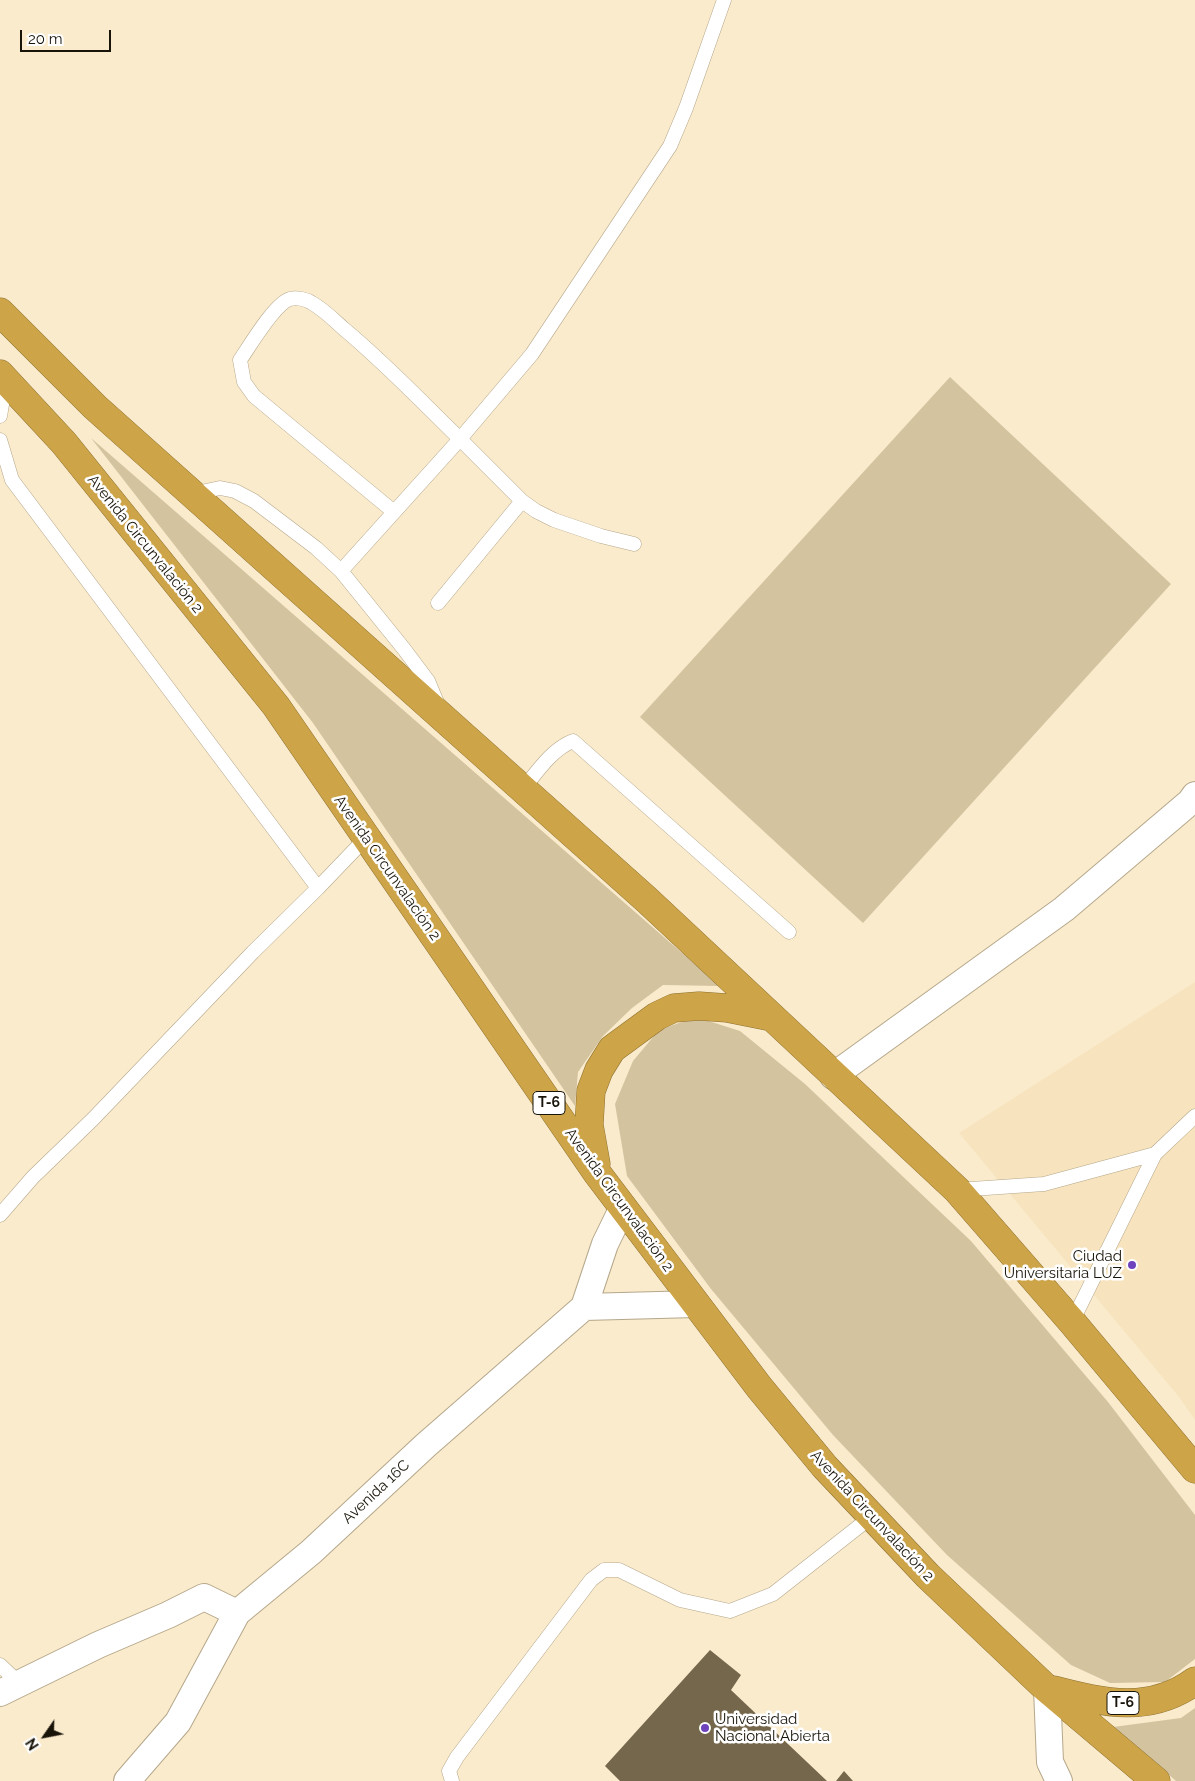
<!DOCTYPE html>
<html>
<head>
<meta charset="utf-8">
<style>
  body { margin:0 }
  #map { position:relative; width:1195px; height:1781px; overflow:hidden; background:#faebcd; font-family:Raleway,sans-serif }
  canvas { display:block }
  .north { position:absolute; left:20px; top:1711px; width:50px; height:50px; -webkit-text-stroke:4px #fff; paint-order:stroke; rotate:237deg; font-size:14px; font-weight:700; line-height:20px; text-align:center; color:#191409 }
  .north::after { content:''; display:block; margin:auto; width:18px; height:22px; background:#191409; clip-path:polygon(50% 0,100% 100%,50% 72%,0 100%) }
  .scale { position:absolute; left:20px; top:30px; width:91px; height:22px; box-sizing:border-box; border:2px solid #191409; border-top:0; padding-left:6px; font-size:15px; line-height:18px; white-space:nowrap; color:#191409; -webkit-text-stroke:4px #fff; paint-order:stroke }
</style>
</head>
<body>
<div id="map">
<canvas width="1195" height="1781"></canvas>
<div class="north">N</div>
<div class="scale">20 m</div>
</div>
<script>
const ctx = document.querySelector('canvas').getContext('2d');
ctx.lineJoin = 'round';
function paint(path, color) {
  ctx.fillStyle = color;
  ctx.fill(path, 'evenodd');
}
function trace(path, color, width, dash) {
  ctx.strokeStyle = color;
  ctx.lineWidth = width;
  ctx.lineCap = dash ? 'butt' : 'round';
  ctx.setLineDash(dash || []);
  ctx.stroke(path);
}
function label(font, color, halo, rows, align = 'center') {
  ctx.font = font + ' Raleway,sans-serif';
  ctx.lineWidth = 5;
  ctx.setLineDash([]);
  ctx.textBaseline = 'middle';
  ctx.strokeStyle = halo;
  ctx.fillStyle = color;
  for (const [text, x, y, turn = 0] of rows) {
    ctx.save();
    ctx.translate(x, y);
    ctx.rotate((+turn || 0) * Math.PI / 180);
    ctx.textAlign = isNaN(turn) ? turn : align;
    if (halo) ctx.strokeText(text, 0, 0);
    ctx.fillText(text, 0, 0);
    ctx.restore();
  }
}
const built = new Path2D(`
  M 1195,982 L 1195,1420 L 1179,1397 L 959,1133 Z`);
const green = new Path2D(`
  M 950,377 L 1171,584 L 863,923 L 640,717 Z
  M 91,438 L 720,986 L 663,985 L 632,1008 L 603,1036 L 578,1072 L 575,1106 L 313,723 Z
  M 696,1017 L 740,1031 L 805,1084 L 971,1241 L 1108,1402 L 1195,1515 L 1195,1659 L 1165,1682 L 1110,1683 L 1071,1665 L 947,1555 L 833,1435 L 711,1289 L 627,1176 L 615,1104 L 633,1061 L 659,1030 Z
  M 1195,1708 L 1195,1781 L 1176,1781 L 1113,1727 L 1181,1718 Z`);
const building = new Path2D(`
  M 710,1650 L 741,1675 L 731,1690 L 827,1781 L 620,1781 L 605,1766 Z
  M 844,1771 L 853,1781 L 836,1781 Z`);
const lane = new Path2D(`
  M 0,416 L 6,381
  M 0,440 L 12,480 L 318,888
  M 192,494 L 220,488 L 235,491 L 254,501 L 316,548 L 341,571 L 404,649 L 428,681 L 438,705
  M 634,544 L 601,536 L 554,520 L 536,511 L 522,501 L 460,439 L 532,354 L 670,146 L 686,108 L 724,0
  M 341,571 L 460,439 C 422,402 385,363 344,329 C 334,320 323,309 312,303 C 306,299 296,297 290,299 C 275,303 249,347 240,360 L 244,382 L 254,396 L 394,512
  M 438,603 L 522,501
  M 523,789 C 537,772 552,749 573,741 L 789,932
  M 957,1190 L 1044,1184 L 1155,1154
  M 0,1215 L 33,1177 L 93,1119 L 253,952 L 318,888 L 366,838
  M 1072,1322 L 1155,1154 L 1195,1116
  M 0,1665 L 20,1684
  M 452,1781 L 449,1771 L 457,1757 L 591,1580 L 604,1570 L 619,1570 L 680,1600 L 730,1611 L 773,1594 L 871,1517`);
const street = new Path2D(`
  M 833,1076 L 1064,909 L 1190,802 L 1195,795
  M 584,1307 L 696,1304
  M 1047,1689 L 1050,1762 L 1059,1781
  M 0,1693 L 98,1645 L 168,1615 L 204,1597 L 237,1613
  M 127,1781 L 178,1722 L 237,1613 L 311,1552 L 426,1445 L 584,1307 L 605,1244 L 623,1207`);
const highway = new Path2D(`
  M 0,312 L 95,407 L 647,900 L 957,1190 L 1072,1322 L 1195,1469
  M 0,374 L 64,443 L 276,706 L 597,1173 L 759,1387 L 825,1467 L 928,1576 L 1047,1689 L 1156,1781
  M 596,1164 L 589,1125 L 591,1091 L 599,1070 L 612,1049 L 657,1016 L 674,1008 L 699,1006 L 727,1008 L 772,1017
  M 1054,1690 C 1104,1703 1150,1714 1195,1681`);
const markers = [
  [1132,1265,5,"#6e43bc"],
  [705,1728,5,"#6e43bc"]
];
const shields = [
  [549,1103,32],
  [1123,1703,32]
];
const shieldNames = [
  ["T-6",549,1103],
  ["T-6",1123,1703]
];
const streetNames = [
  ["Avenida Circunvalación 2",145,544,51],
  ["Avenida Circunvalación 2",387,868,55],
  ["Avenida Circunvalación 2",619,1200,54],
  ["Avenida 16C",376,1492,-43],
  ["Avenida Circunvalación 2",872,1516,47]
];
const poiNames = [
  ["Ciudad",1122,1256],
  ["Universitaria LUZ",1122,1273],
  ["Universidad",715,1719,"left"],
  ["Nacional Abierta",715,1736,"left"]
];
paint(built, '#f7e4be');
paint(green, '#d4c39f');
paint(building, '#74674c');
trace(lane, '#b5a78a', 15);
trace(street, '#b5a78a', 28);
trace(highway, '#8e7232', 29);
trace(lane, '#fff', 14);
trace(street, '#fff', 26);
trace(highway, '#cda448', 28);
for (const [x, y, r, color] of markers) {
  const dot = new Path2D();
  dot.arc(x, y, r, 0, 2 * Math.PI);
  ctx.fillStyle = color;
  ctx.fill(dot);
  trace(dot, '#fff', 2);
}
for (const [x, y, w] of shields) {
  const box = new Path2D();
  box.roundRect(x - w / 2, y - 11.5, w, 23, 4);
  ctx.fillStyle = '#fff';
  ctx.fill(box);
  trace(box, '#191409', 1);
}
label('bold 14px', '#191409', null, shieldNames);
label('15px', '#191409', '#fff', streetNames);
label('15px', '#191409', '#fff', poiNames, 'right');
</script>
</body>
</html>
